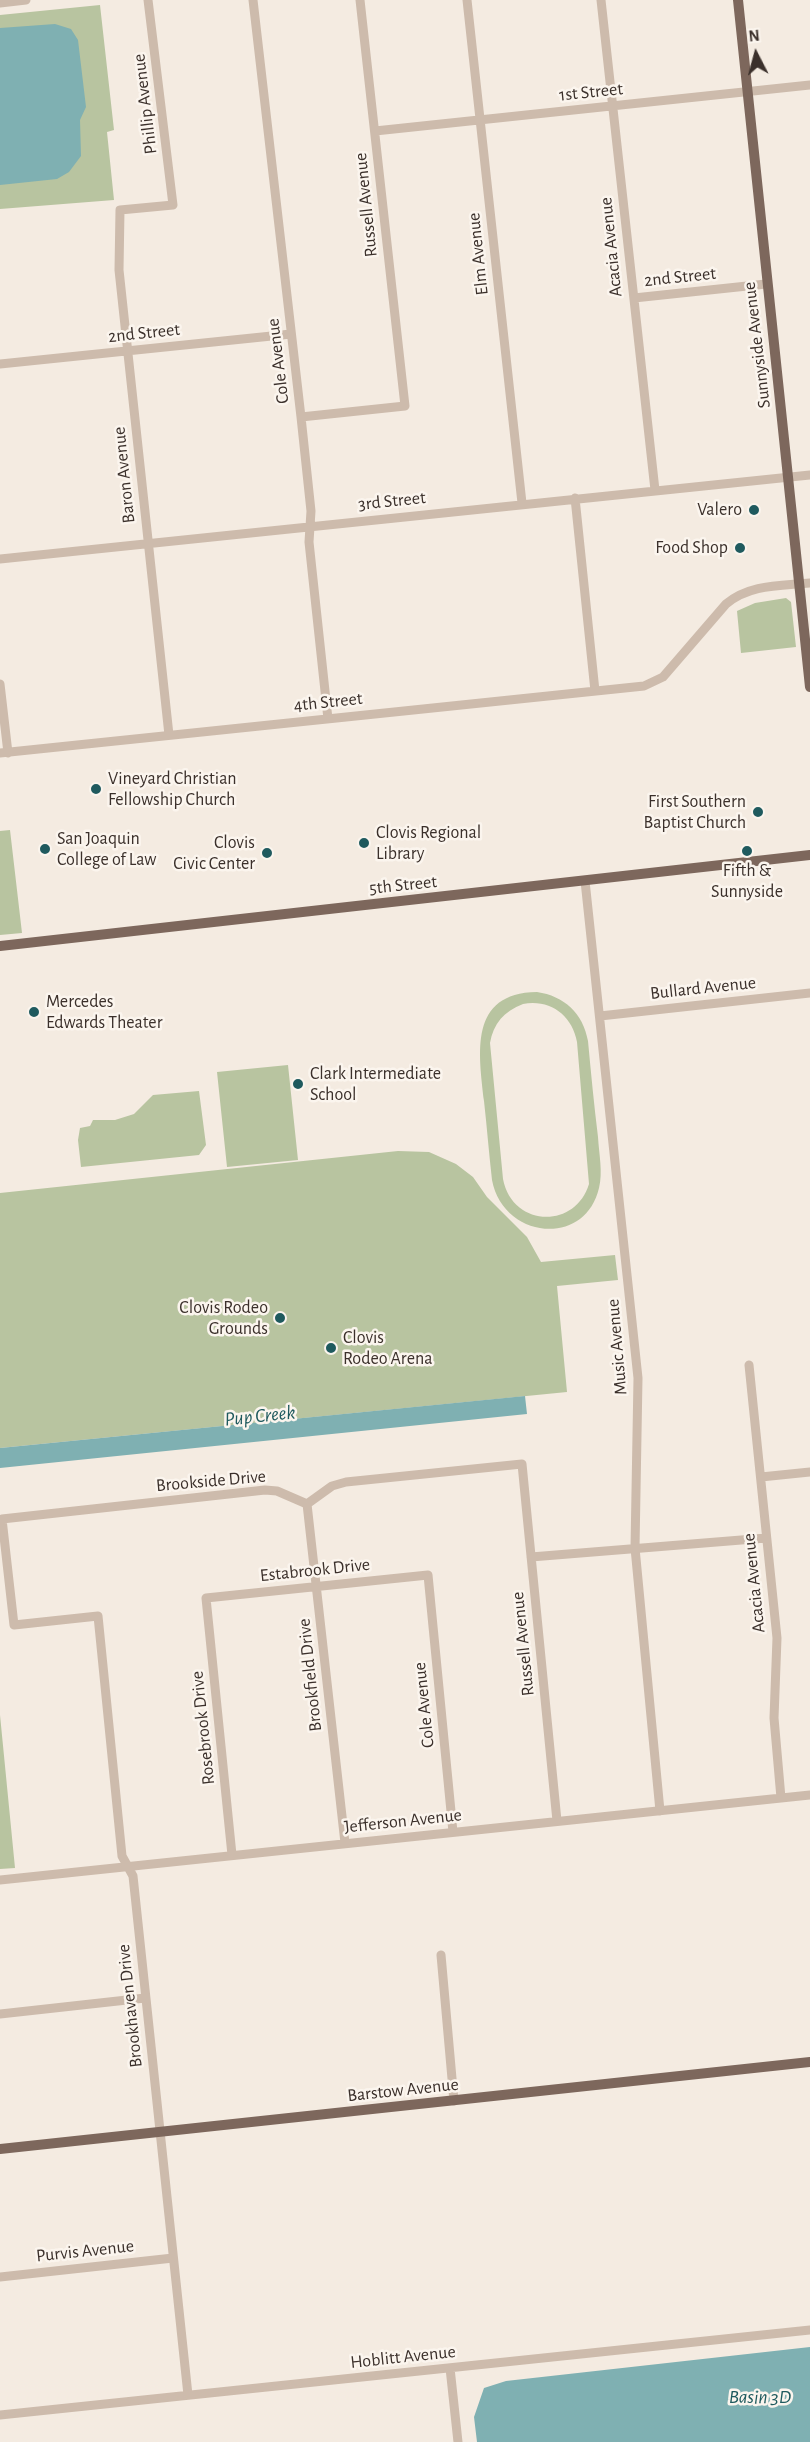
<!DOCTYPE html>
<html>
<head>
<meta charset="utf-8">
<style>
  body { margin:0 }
  #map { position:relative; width:810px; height:2442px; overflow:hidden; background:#f4ebe1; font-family:"Alegreya Sans",sans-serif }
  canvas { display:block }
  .north { position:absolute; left:726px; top:24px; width:60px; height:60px; -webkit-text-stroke:4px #fbf5ee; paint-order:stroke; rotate:354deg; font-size:16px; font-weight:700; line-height:24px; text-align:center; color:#3b302b }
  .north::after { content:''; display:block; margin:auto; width:21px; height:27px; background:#3b302b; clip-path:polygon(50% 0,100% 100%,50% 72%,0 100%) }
</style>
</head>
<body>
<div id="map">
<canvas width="810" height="2442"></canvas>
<div class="north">N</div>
</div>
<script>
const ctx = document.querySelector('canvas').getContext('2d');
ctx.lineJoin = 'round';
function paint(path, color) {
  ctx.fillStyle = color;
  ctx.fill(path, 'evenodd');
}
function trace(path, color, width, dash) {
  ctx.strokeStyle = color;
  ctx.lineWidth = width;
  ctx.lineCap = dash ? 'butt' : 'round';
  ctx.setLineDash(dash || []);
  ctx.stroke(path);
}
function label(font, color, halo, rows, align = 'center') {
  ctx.font = font + ' "Alegreya Sans",sans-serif';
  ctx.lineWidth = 5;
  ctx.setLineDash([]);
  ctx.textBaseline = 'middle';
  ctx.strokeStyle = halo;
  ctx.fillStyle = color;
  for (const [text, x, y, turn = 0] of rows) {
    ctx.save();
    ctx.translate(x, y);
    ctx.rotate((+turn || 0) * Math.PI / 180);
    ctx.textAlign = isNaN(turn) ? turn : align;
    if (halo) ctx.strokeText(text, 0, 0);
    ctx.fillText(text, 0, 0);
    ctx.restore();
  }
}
const green = new Path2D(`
  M 100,5 L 114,130 L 107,132 L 114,200 L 0,209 L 0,15 Z
  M 786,598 L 791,602 L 796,647 L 741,653 L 737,611 L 755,603 Z
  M 10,830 L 22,933 L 0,935 L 0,831 Z
  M 537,992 C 564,996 583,1013 588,1041 C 591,1073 594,1105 598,1137 C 599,1154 603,1172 599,1188 C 585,1248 503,1239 492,1180 C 489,1154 487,1128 484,1101 C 479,1054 468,993 537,992 ZM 523,1004 C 550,999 572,1015 577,1042 L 589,1184 C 575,1230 512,1227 503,1179 L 490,1043 C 493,1024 504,1011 523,1004 Z
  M 288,1065 L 298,1160 L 227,1167 L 217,1072 Z
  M 199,1091 L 206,1145 L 199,1155 L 81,1167 L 78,1140 L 80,1128 L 90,1126 L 93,1120 L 115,1120 L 134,1114 L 153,1095 Z
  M 398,1151 L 429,1152 L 456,1164 L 473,1177 L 487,1197 L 527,1237 L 541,1262 L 615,1255 L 618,1280 L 557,1286 L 567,1392 L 0,1448 L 0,1193 Z
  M 0,1715 L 15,1868 L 0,1869 Z`);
const water = new Path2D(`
  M 55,24 L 71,29 L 78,40 L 86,107 L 80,120 L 81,156 L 69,172 L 57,179 L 0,185 L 0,28 Z
  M 525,1396 L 527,1414 L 0,1468 L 0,1448 Z
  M 810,2347 L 810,2442 L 477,2442 L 474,2417 L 484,2388 L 506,2381 Z`);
const minor = new Path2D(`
  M 148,0 L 173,205 L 120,210 L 119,270 L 169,735
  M 253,0 L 301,417 L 311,511 L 309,542 L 328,719
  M 467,0 L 522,503
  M 601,0 L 655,490
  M 0,3 L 26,0
  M 375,131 L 810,85
  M 634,298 L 766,284
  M 0,364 L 291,334
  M 301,417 L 405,406 L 360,0
  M 575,498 L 595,691
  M 0,559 L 810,475
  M 0,684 L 8,753
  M 0,753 L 644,686 L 663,677 L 726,604 C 750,584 780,586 810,583
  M 585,881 L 638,1378 L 635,1548 L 660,1811
  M 600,1016 L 810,993
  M 749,1365 L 777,1638 L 774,1718 L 781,1798
  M 761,1477 L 810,1472
  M 307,1504 L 345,1843
  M 531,1557 L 766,1538
  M 232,1855 L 206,1598 L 428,1575 L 453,1832
  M 0,1880 L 810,1795
  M 441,1955 L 454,2101
  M 0,2014 L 145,1998
  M 0,2277 L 173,2258
  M 450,2368 L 458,2442
  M 188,2395 L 133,1876 L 122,1856 L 98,1616 L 14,1625 L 2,1519 L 265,1490 L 277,1491 L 307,1504 L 332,1486 L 346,1482 L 522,1464 L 557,1821
  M 0,2415 L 810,2330`);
const major = new Path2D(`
  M 738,0 L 810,687
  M 0,946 L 810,855
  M 0,2149 L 810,2062`);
const markers = [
  [754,510,6,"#1f5a5e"],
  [740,548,6,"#1f5a5e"],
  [96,789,6,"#1f5a5e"],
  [758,812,6,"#1f5a5e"],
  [364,843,6,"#1f5a5e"],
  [45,849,6,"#1f5a5e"],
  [747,851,6,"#1f5a5e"],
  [267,853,6,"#1f5a5e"],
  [34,1012,6,"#1f5a5e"],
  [298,1084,6,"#1f5a5e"],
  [280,1318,6,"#1f5a5e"],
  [331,1348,6,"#1f5a5e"]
];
const streetNames = [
  ["1st Street",591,92,-6],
  ["Phillip Avenue",145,104,-97],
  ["Russell Avenue",366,205,-96],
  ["Acacia Avenue",611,247,-96],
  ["Elm Avenue",478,254,-96],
  ["2nd Street",680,277,-6],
  ["2nd Street",144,333,-6],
  ["Sunnyside Avenue",757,345,-97],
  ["Cole Avenue",278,361,-97],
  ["Baron Avenue",124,475,-96],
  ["3rd Street",392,501,-6],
  ["4th Street",328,702,-6],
  ["5th Street",403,885,-6],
  ["Bullard Avenue",703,988,-6],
  ["Music Avenue",617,1347,-95],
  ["Brookside Drive",211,1481,-5],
  ["Estabrook Drive",315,1570,-6],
  ["Acacia Avenue",754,1583,-96],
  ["Russell Avenue",523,1644,-96],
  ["Brookfield Drive",310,1675,-96],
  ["Cole Avenue",424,1705,-96],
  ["Rosebrook Drive",203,1728,-96],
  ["Jefferson Avenue",403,1821,-6],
  ["Brookhaven Drive",130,2006,-96],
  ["Barstow Avenue",403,2090,-6],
  ["Purvis Avenue",85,2251,-6],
  ["Hoblitt Avenue",403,2357,-6]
];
const poiNames = [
  ["Valero",742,510,"right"],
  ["Food Shop",728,548,"right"],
  ["Vineyard Christian",108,779],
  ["Fellowship Church",108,800],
  ["First Southern",746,802,"right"],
  ["Baptist Church",746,823,"right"],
  ["Clovis Regional",376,833],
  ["Library",376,854],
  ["San Joaquin",57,839],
  ["College of Law",57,860],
  ["Clovis",255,843,"right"],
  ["Civic Center",255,864,"right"],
  ["Fifth &",747,871,"center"],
  ["Sunnyside",747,892,"center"],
  ["Mercedes",46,1002],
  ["Edwards Theater",46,1023],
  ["Clark Intermediate",310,1074],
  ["School",310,1095],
  ["Clovis Rodeo",268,1308,"right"],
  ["Grounds",268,1329,"right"],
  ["Clovis",343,1338],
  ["Rodeo Arena",343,1359]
];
const waterNames = [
  ["Pup Creek",260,1416,-6],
  ["Basin 3D",760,2397]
];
paint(green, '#b8c4a0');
paint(water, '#7fb0b2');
trace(minor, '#cdbbac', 9);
trace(major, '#7d675c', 10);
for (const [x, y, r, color] of markers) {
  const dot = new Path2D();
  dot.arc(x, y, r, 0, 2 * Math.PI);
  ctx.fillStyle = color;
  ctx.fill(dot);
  trace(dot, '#fbf5ee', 2);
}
label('18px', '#3b302b', '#fbf5ee', streetNames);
label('18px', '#3b302b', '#fbf5ee', poiNames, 'left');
label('italic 20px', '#1f5a5e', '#fbf5ee', waterNames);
</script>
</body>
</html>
